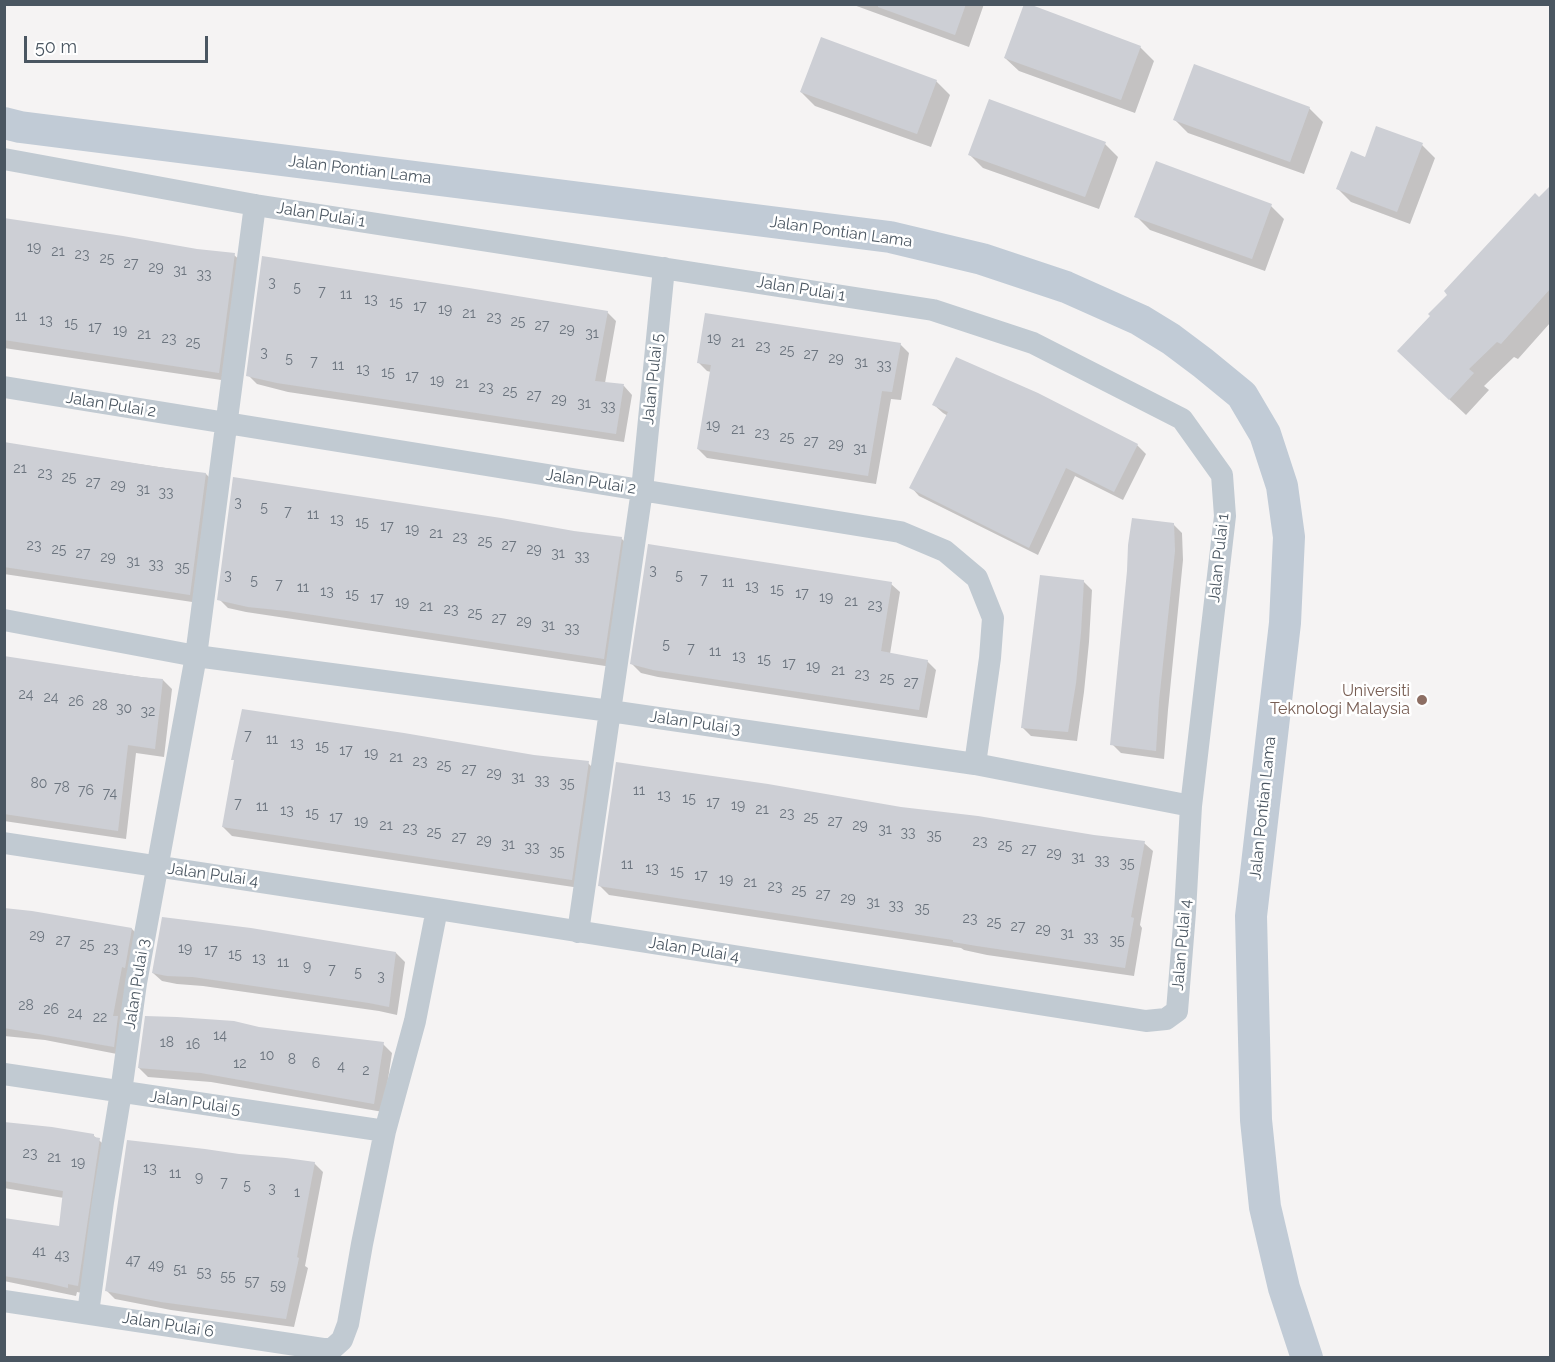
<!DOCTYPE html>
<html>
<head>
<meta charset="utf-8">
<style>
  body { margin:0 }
  #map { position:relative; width:1555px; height:1362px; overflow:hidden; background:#f5f3f3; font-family:Raleway,sans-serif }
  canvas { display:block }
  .frame { position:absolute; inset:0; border:6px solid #4a5661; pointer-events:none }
  .scale { position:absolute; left:24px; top:36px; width:184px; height:27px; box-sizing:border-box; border:3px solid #4a5661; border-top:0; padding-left:8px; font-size:18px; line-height:21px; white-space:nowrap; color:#4a5661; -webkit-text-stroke:4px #fff; paint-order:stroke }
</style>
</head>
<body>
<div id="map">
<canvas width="1555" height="1362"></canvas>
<div class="frame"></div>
<div class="scale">50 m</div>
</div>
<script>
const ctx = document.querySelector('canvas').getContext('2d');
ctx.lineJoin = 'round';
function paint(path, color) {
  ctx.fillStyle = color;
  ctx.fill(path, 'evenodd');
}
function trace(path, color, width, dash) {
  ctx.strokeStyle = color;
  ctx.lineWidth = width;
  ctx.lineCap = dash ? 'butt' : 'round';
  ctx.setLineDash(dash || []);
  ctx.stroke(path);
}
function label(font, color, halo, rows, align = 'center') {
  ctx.font = font + ' Raleway,sans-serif';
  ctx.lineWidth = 5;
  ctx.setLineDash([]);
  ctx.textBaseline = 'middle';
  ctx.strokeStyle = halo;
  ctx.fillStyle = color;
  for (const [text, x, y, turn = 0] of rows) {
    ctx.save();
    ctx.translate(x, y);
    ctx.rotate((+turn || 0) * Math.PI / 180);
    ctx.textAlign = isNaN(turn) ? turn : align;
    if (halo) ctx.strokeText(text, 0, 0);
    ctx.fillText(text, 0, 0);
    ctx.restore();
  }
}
const shadow = new Path2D(`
  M 851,4 L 984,4 L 969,47 Z
  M 1140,47 L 1154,61 L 1135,113 L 1019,71 L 1005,58 Z
  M 1195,66 L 1309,108 L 1323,122 L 1304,174 L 1188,133 L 1174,119 Z
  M 936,81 L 950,95 L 931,147 L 815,106 L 801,92 Z
  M 1105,144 L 1118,157 L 1099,209 L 983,168 L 970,155 Z
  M 1422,145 L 1435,158 L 1410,224 L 1351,202 L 1338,189 L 1366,159 Z
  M 1550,187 L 1550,323 L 1518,359 L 1514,357 L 1484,386 L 1489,390 L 1466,415 L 1415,367 L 1539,199 Z
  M 1271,206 L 1284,219 L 1265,271 L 1150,230 L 1136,216 Z
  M 4,219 L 196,250 L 234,255 L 243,263 L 228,381 L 4,348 Z
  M 607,312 L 616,321 L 605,383 L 624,386 L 632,395 L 624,442 L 288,392 L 257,384 L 248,375 Z
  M 900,344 L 909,353 L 901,400 L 891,399 L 876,484 L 707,458 L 698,449 L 711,372 L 707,371 L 699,363 Z
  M 934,405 L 1137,445 L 1146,454 L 1123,500 L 1075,476 L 1038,555 L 919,496 L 911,487 L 948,416 L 943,413 Z
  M 4,444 L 206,474 L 215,483 L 199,603 L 4,574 Z
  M 1173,524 L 1182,533 L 1183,560 L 1168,710 L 1164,759 L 1121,753 L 1112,744 Z
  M 574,532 L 621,538 L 630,547 L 612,667 L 246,612 L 228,608 L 219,599 Z
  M 1083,581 L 1092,590 L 1089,642 L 1084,692 L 1077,741 L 1031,736 L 1022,727 Z
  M 891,584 L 900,592 L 890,654 L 927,661 L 936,670 L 927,718 L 658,677 L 641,673 L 632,664 Z
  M 4,658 L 163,680 L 172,689 L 164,757 L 136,753 L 126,839 L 4,821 Z
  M 534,756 L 588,763 L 597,772 L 580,888 L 232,836 L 223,827 L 236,762 L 233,759 Z
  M 1094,837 L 1144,843 L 1153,851 L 1140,925 L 1142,928 L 1134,976 L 987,955 L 964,950 L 961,948 L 609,895 L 600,886 Z
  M 4,909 L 132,929 L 141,938 L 122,1055 L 45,1040 L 4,1036 Z
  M 396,953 L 405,962 L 397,1015 L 379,1011 L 203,986 L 177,984 L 162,981 L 153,973 Z
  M 259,1028 L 383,1044 L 392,1053 L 383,1112 L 211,1082 L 148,1077 L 139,1068 Z
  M 4,1124 L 94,1136 L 108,1148 L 87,1294 L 77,1292 L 76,1296 L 4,1281 L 4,1219 L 61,1228 L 64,1198 L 4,1188 Z
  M 314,1163 L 323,1172 L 305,1266 L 308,1268 L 294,1327 L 171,1310 L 115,1299 L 106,1290 Z`);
const building = new Path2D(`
  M 878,4 L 966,4 L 955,35 L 878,7 Z
  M 1024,4 L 1029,4 L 1141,46 L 1121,100 L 1004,58 Z
  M 821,37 L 937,80 L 917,134 L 800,92 Z
  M 1194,64 L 1310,107 L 1290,162 L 1173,120 Z
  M 989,99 L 1106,142 L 1085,197 L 968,155 Z
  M 1376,126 L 1423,143 L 1397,212 L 1336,189 L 1351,151 L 1365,157 Z
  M 1156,161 L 1272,204 L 1252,259 L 1134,217 Z
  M 1551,185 L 1551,288 L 1501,344 L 1497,342 L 1469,369 L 1474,373 L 1449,400 L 1397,351 L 1430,316 L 1428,314 L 1447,295 L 1444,291 L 1535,193 L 1539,197 Z
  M 4,218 L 123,236 L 197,249 L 235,253 L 219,373 L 4,340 Z
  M 262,256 L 469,288 L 608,311 L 595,381 L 624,384 L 616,434 L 277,383 L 246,376 Z
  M 705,313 L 901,343 L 892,392 L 882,391 L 868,476 L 697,449 L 711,365 L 697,363 Z
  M 956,357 L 1038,393 L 1138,444 L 1114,492 L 1066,468 L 1029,548 L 909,488 L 948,412 L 932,405 Z
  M 4,442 L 159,467 L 206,473 L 190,595 L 4,567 Z
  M 233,477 L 501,518 L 574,531 L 622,537 L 604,659 L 287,611 L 248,607 L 217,600 Z
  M 1132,518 L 1174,523 L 1175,551 L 1159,701 L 1156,751 L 1110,745 L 1127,571 L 1128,545 Z
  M 648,544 L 892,582 L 881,651 L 928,660 L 919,710 L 653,670 L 630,664 Z
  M 1040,575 L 1084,580 L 1081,632 L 1076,683 L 1068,732 L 1021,728 Z
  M 4,656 L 141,677 L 163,679 L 155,749 L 128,745 L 118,831 L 4,814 Z
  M 242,709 L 404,733 L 534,755 L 589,761 L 572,880 L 222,827 L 234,760 L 231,760 Z
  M 616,762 L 768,784 L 901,807 L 978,816 L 1094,835 L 1145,841 L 1131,917 L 1134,918 L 1125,968 L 977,946 L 953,942 L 953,940 L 598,886 Z
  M 4,908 L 32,911 L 132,928 L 125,968 L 122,967 L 113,1016 L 118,1016 L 114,1047 L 4,1028 Z
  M 162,917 L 251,928 L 396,952 L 389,1007 L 369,1003 L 193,977 L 167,976 L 152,973 Z
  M 145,1016 L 177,1017 L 234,1021 L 259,1027 L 384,1042 L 374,1104 L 201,1073 L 138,1068 Z
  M 4,1122 L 52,1127 L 94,1134 L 94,1137 L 100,1138 L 78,1286 L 68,1284 L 68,1288 L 47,1283 L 4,1276 L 4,1218 L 59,1226 L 63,1191 L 4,1181 Z
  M 127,1140 L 205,1149 L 239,1154 L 286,1158 L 315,1162 L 297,1257 L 299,1258 L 286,1319 L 161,1302 L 105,1291 Z`);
const street = new Path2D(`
  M 4,159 L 255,205 L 933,310 L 1033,343 L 1182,419 L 1222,475 L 1225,516 L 1191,806 L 1185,912 L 1177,1011 L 1166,1019 L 1146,1021 L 437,909 L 4,843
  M 4,387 L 900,532 L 945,551 L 977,578 L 993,618 L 990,658 L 975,764
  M 4,620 L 196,656 L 610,711 L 975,764 L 1191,806
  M 578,932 L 642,490 L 664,268
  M 4,1074 L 385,1131
  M 4,1301 L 323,1349 L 332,1349 L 342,1340 L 348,1324 L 362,1244 L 385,1131 L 415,1021 L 437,909
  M 88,1313 L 103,1202 L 121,1092 L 136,983 L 196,656 L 255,205`);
const secondary = new Path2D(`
  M 4,123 L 20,127 L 890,237 L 982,259 L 1066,287 L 1140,320 L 1171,339 L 1203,363 L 1242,395 L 1265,434 L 1282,486 L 1289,537 L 1285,623 L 1251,916 L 1256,1120 L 1265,1207 L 1284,1288 L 1307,1358`);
const markers = [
  [1422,700,6,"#8d6e63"]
];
const numberNames = [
  ["19",34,248],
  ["21",58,252],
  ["23",82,255],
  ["25",107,259],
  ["27",131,264],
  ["29",156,268],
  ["31",180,271],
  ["33",204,275],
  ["3",272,283],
  ["5",297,288],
  ["7",322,292],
  ["11",346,295],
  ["13",371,300],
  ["15",396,303],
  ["17",420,307],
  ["19",445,310],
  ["21",469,314],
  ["11",21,317],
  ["23",494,318],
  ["13",46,321],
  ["25",518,322],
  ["15",71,324],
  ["27",542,326],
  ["17",95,328],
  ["29",567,330],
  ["19",120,331],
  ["31",592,334],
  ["21",144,335],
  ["23",169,339],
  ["19",714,339],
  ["25",193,343],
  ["21",738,343],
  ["23",763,347],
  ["25",787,351],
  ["3",264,353],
  ["27",811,355],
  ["5",289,359],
  ["29",836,359],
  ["7",314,362],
  ["31",861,363],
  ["11",338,366],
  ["33",884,366],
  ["13",363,370],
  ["15",388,373],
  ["17",412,377],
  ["19",437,381],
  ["21",462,384],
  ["23",486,388],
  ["25",510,392],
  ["27",534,396],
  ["29",559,400],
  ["31",584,404],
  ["33",608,407],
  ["19",713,426],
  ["21",738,430],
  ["23",762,434],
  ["25",787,438],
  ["27",811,442],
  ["29",836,445],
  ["31",860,449],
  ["21",20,469],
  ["23",45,474],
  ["25",69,478],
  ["27",93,483],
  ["29",118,486],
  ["31",143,490],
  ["33",166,493],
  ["3",238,503],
  ["5",264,508],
  ["7",288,512],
  ["11",313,515],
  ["13",337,520],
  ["15",362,523],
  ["17",387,527],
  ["19",412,530],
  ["21",436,534],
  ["23",460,538],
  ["25",485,542],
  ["23",34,546],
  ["27",509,546],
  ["25",59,550],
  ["29",534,550],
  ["27",83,554],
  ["31",558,554],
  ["33",582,557],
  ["29",108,558],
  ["31",133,562],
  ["33",156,565],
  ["35",182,568],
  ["3",653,571],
  ["3",228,576],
  ["5",679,576],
  ["7",704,580],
  ["5",254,581],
  ["11",728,583],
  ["7",279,585],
  ["13",752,587],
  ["11",303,588],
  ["15",777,590],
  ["13",327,592],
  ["17",802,594],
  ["15",352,595],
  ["19",826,598],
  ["17",377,599],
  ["21",851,602],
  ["19",402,603],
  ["23",875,606],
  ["21",426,607],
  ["23",451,610],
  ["25",475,614],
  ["27",499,619],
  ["29",524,622],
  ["31",548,626],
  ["33",572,629],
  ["5",666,645],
  ["7",691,649],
  ["11",715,652],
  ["13",739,657],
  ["15",764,660],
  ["17",789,664],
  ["19",813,667],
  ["21",838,671],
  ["23",862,675],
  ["25",887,679],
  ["27",911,683],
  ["24",26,695],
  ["24",51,698],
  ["26",76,702],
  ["28",100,706],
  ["30",124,709],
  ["32",148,712],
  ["7",248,736],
  ["11",272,740],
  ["13",297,744],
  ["15",322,747],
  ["17",346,751],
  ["19",371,754],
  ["21",396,758],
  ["23",420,762],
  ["25",444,766],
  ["27",469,770],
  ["29",494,774],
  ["31",518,778],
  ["33",542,781],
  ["80",39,784],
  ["35",567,784],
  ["78",62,788],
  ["76",86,791],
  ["11",639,791],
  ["74",110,794],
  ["13",664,796],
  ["15",689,799],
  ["17",713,803],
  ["7",238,804],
  ["19",738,806],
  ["11",262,807],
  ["21",762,810],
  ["13",287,811],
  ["15",312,814],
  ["23",787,814],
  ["17",336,818],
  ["25",811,818],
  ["19",361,822],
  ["27",835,822],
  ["21",386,826],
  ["29",860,826],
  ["23",410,829],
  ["31",885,830],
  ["25",434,833],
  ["33",908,833],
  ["35",934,836],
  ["27",459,838],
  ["29",484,841],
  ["23",980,842],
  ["31",508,845],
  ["25",1005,846],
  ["33",532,848],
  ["27",1029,850],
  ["35",557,852],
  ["29",1054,854],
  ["31",1078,858],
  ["33",1102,861],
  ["35",1127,864],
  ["11",627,865],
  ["13",652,869],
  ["15",677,872],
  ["17",701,876],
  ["19",726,880],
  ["21",750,883],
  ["23",775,887],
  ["25",799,891],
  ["27",823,895],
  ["29",848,899],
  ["31",873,903],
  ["33",896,906],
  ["35",922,909],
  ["23",970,919],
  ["25",994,923],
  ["27",1018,927],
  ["29",1043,930],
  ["31",1067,934],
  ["29",37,936],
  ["33",1091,938],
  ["27",63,941],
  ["35",1117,941],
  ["25",87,945],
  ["23",111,949],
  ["19",185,949],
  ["17",211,951],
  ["15",235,955],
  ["13",259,959],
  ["11",283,963],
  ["9",307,967],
  ["7",332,970],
  ["5",358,973],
  ["3",381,977],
  ["28",26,1006],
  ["26",51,1010],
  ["24",75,1014],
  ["22",100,1018],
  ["14",220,1036],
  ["18",167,1043],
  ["16",193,1045],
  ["10",267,1056],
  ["8",292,1060],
  ["12",240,1064],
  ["6",316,1064],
  ["4",341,1067],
  ["2",366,1071],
  ["23",30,1154],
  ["21",54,1158],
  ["19",78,1163],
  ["13",150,1169],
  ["11",175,1174],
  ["9",199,1178],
  ["7",224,1183],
  ["5",247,1186],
  ["3",272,1189],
  ["1",297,1193],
  ["41",39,1252],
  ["43",62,1256],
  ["47",133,1261],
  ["49",156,1266],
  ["51",180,1270],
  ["53",204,1273],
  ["55",228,1277],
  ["57",252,1282],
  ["59",278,1286]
];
const streetNames = [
  ["Jalan Pontian Lama",360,170,7],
  ["Jalan Pulai 1",321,215,9],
  ["Jalan Pontian Lama",841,232,8],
  ["Jalan Pulai 1",801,289,9],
  ["Jalan Pulai 5",653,379,-84],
  ["Jalan Pulai 2",111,405,9],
  ["Jalan Pulai 2",591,482,9],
  ["Jalan Pulai 1",1219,558,-84],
  ["Jalan Pulai 3",695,723,8],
  ["Jalan Pontian Lama",1263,808,-84],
  ["Jalan Pulai 4",213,875,8],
  ["Jalan Pulai 4",1182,945,-85],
  ["Jalan Pulai 4",694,950,9],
  ["Jalan Pulai 3",137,984,-81],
  ["Jalan Pulai 5",195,1103,8],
  ["Jalan Pulai 6",168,1325,9]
];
const educationNames = [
  ["Universiti",1410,691],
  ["Teknologi Malaysia",1410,709]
];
paint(shadow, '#0003');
paint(building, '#cdcfd5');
trace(street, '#c1cad2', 22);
trace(secondary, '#c1cbd6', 32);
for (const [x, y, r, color] of markers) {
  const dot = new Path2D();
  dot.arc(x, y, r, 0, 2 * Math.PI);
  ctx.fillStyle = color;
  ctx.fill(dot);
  trace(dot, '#fff', 2);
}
label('14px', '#6b747e', null, numberNames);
label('16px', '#4a5661', '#fff', streetNames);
label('16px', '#785e54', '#fff', educationNames, 'right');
</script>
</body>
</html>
